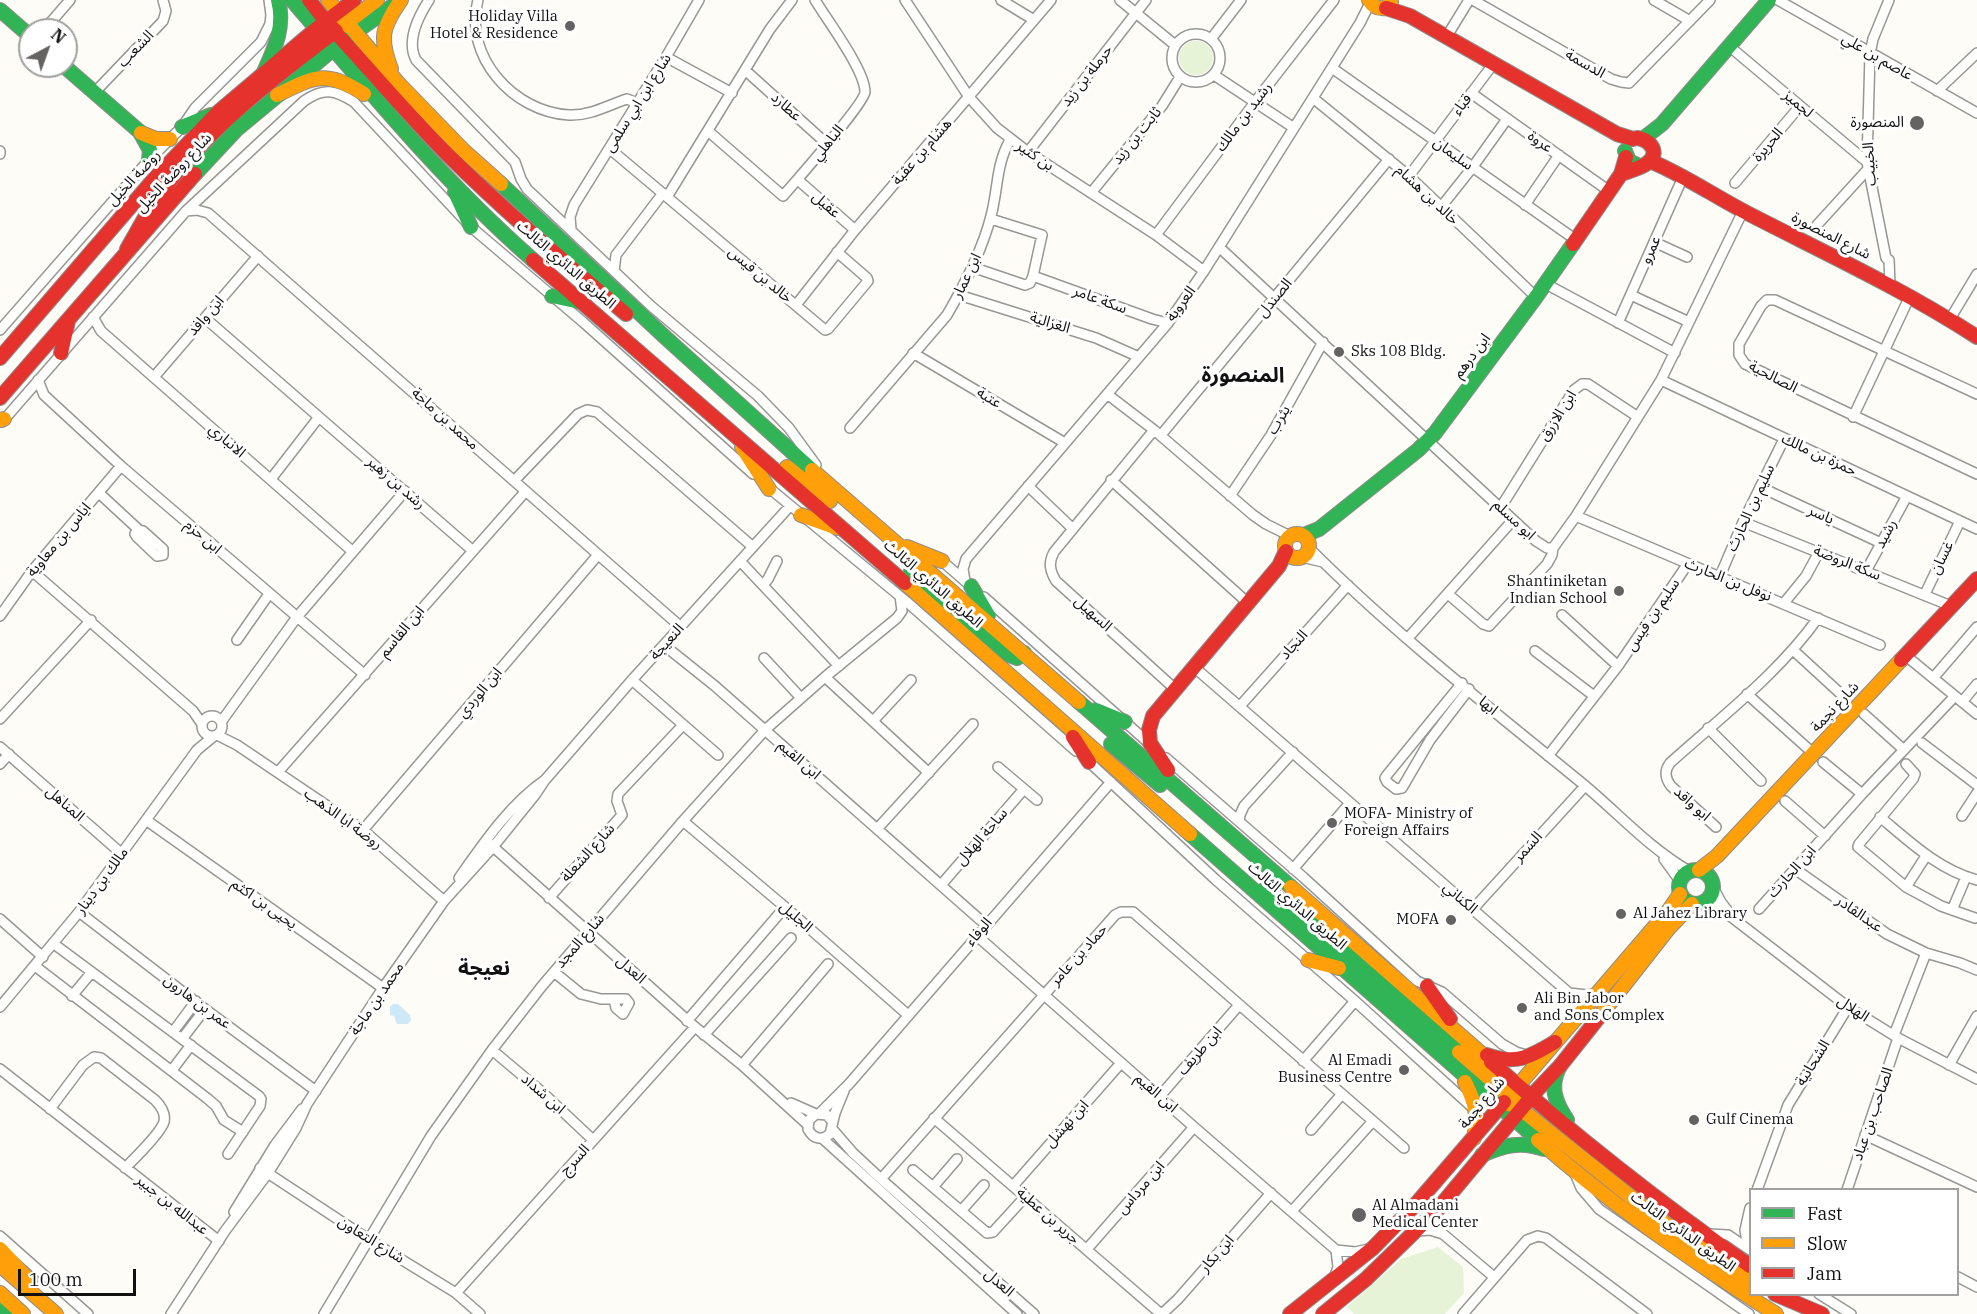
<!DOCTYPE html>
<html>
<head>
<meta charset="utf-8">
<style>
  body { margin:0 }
  #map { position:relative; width:1977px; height:1314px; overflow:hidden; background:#fdfcf7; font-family:"IBM Plex Serif",serif }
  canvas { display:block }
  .legend { position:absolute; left:1749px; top:1188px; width:210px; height:108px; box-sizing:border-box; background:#fff; border:2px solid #a0a0a0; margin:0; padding:8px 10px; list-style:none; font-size:18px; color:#111 }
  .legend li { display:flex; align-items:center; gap:12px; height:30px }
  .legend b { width:30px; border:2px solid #a0a0a0 }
  .north { position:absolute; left:18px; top:18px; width:60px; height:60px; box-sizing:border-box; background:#fff; border:2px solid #a0a0a0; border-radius:50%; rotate:41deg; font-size:16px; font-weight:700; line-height:24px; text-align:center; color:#111 }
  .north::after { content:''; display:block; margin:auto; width:21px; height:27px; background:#646362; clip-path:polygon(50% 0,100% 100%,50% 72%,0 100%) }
  .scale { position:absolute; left:18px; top:1269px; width:118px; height:27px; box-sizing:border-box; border:3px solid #111; border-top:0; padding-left:8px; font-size:18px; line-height:21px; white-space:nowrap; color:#111; -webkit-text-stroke:4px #fff; paint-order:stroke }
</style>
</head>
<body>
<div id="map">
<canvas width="1977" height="1314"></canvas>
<ul class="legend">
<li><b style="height:8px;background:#30b455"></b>Fast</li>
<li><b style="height:8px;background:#ff9f0a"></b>Slow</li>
<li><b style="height:8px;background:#e5322d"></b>Jam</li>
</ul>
<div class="north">N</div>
<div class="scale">100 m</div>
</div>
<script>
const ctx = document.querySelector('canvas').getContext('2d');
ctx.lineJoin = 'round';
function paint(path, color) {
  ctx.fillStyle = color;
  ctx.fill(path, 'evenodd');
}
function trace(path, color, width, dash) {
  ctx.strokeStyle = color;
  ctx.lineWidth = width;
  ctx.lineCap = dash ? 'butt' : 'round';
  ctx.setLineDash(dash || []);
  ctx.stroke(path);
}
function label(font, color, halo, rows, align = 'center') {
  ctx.font = font + ' "IBM Plex Serif","Noto Sans Arabic",serif';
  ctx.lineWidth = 6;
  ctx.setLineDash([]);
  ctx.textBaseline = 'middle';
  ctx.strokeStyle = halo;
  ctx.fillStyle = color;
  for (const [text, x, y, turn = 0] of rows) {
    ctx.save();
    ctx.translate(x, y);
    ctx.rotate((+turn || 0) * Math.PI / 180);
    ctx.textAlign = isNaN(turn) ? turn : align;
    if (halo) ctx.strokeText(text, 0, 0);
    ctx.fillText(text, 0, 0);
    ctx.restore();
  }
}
const green = new Path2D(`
  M1179 58a17 17 0 1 1 34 0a17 17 0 1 1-34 0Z
  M 1438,1247 L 1463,1267 L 1464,1293 L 1445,1314 L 1354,1314 L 1347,1307 L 1401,1259 Z`);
const water = new Path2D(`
  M 393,1004 L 398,1004 L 410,1015 L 411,1020 L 408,1024 L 397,1024 L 394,1016 L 390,1015 L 390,1007 Z`);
const street = new Path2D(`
  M 429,0 C 418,17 406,41 416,60 L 515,162 L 521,179 L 527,189 L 651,306 L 758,396 L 789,428 L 816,465
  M 478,0 C 463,56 513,112 569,115 C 590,116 608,105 627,99 L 632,101 L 636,106
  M 905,0 L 969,97 L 997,128 L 1028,152 L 1156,235 L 1204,271
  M 1001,0 L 1034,20
  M 1120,0 L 1175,45
  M 1473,0 L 1611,79 L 1621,82 L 1629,83 L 1710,0
  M 1654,0 L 1690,21
  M 1778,0 L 1977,113
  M 1889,0 L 1873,39 L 1870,54 L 1867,162 L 1886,258 L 1889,260 L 1890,284
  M 44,30 L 70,0
  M1172 58a24 24 0 1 1 48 0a24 24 0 1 1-48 0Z
  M 1447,36 L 1469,0
  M 1211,39 L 1241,0
  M 1729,46 L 1867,162
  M 666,57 L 732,93
  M 1332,68 L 1576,240
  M 745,70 L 827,144
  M 1214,75 L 1294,128
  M 1937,91 L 1977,53
  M 94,93 L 163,21 L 166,11 L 163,0
  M 1471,93 L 1609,191
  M 1313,98 L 1409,176 L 1536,297
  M 708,131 L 783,196 C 795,182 864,104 865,92 C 865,70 827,20 815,0
  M 610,149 L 825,330 L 828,329 L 868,281 L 867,278 L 837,252
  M 0,151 L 0,154
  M 1028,152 L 1146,0
  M 1409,176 L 1494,63
  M 798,180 L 855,230
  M 1735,183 L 1800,106
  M 1091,193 L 1162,106 L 1180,77
  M 667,197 L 770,29 L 792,0
  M 1525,205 L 1559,155
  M 1441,207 L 1472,168 L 1507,119
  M 186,211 L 197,210 L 208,213 L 681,627
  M 991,219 L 1042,235 L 1033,276 L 1152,319 L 1168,323
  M 1817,225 L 1868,169
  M 571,229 L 570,217 L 574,205 L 666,57 L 699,0
  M 1156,235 L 1255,102 L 1334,0
  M 1654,242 L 1687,257
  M 1219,247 L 1536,541 L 1547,548 L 1553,548 L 1576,516 L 1661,380 L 1743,211
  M 972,267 L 1025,285 L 1030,283 L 1033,276
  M 614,271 L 616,255 L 663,193
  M 1546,284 L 1675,353
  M 959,295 L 1096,338 L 1139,357
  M 1631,295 L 1689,322
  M 796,305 L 855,230 L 1051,0
  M 93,317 L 101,331 L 352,551
  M 205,318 L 472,550
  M 1950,319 L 1977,274
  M 1618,323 L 1683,177
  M 0,330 L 149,160 L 182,127 L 195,108 L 261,42 L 270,24 L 271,15 L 269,0
  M 913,353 L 1065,443
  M 154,377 L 258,256
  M 38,380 L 44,395 L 121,466 L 365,675
  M 1661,380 L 1977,529
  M 1107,394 L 1154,430 L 1253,515 L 1266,524 L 1290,536
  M 1977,394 L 1775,300 L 1767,300 L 1761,306 L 1739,344 L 1739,355 L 1745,364 L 1977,474
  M 1853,417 L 1910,296
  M 2,422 L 186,211 L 304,101 C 324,87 335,90 354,102 L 471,227 L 583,322 L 753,474
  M 850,428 L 947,315 C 965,284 982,251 991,216 C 998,190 996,164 1010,140
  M 1154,430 L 1054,552 C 1048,563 1050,571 1056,581 L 1175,689
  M 1161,435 L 1389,159
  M 271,479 L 319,417
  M 1111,480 L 1248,603
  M 514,481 L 578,414 L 587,410 L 597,412 L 753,547
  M 1028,486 L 1072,528
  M 768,487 L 907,602 L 1076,751
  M 1760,487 L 1881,543
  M 99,493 L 139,530
  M 1230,496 L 1271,435 L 1323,342
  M 1501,507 L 1574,390 L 1582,384 L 1588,384 L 1638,417
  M 1576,516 L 1880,645
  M 1743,522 L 1951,606
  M 137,530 L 143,531 L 163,549 L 163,555 L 157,556 L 137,537 L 135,534 Z
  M 1309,548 C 1394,633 1490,708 1583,784 C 1618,813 1649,848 1689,871
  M 1302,557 L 1323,562
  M 740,561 L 839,666
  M 942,561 L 973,588
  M 32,571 L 193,711 L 202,724
  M 1866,571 L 1907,496
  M 1720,576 L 1743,522 L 1784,439
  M 965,581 L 963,569 L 966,559 L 1168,323 L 1204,271 L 1360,23 L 1370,3
  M 763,585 L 768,579 L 777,561
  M 1448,594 L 1483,624 L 1489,626 L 1547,564 L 1552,555 L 1553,548
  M 1925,594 L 1960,521
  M 984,597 L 1151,745
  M 1784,603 L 1806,576 L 1819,552
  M 1562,615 L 1618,666
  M 0,616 L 32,571 L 121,466
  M 1408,638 L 1513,520
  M 237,640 L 269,594
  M 665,646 L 715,686 L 986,925
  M 1793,650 L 1842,695
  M 1535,651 L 1594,696
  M 1905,655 L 1977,714
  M 764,658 L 801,698
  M 1194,667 L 1569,993 L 1577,1017
  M 825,677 L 929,773
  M 1934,677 L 1977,627
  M 632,680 L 718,755
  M 1462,683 L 1387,775 L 1385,778 L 1387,782 L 1396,789 L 1402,788 L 1430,740 L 1469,689
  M 1747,694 L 1814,754
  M 1962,702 L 1977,684
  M 1240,706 L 1348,585
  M 1864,714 L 1904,750
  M202 726a10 10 0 1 1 20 0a10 10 0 1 1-20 0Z
  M 0,719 L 91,620
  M 873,721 L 911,680
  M 221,722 L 297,617 L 405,491
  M 1708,728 L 1761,781
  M 217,735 L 237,745 L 363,830 L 444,901
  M 1922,743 L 1977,785
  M 0,747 L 122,854
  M 1548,756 L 1618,666 L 1687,565
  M 1166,758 L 1303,877 L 1417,981 L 1442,992 L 1502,1044 L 1516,1052 L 1526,1055
  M 1087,760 L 1216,880 L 1355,1001 L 1473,1108
  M 1823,762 L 1862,794
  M 0,764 L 9,754
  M 1906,764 L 1915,774 L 1913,779 L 1859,844 L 1858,847 L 1906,887 L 1941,906 L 1975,918
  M 998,767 L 1037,800
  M 278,772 L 525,492
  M 1785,801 L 1825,836
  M 1962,816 L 1977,793
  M 1880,817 C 1910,842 1939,870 1977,880
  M 146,820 L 383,988
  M 683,821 L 785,907 L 908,1015
  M 1239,821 L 1240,815 L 1244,806 L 1293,752
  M 1716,827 L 1671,786 C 1665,778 1664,771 1670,763 C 1721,717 1778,674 1818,618
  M 877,829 L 973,724
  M 363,830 L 597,556
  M 490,844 L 695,1027 L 742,1065 L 808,1125
  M 1664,859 L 1680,881
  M 1293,869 L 1350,803
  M 1795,869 L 1887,934 L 1926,953 L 1960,963 L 1977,970
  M 459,878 C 483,844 510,804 545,780 L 632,680 L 790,506
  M 941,885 L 1024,789
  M 1906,887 L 1926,856
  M 1714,889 L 1721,902 L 1727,910
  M 549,898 L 622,815 L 617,801 L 618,794 L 683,725
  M 1706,902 L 1725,912 L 1848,1007 L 1898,1038 L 1977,1079
  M 1473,909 L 1585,786
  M 1759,909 L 1862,794 L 1955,696
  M 1952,910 L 1966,877
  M 79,912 L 205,1009 L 316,1091
  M 0,919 L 43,957
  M 976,935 L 1194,1127 L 1336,1250 L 1355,1252 L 1369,1249
  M 54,944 L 259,1096 L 261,1099 L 260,1106 L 228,1154
  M 35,966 L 208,1099 L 216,1106 L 224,1120 L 243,1132
  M 554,972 L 581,994 L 601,999 L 626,999 L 629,1003 L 623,1014 L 616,1008 L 614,999
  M 1569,993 L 1587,995 L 1596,994
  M 72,996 L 91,973
  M 0,1007 L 79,912 L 197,750 L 214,736
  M 687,1021 L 785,907
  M 173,1032 L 196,1001
  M 704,1035 L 791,938
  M 1894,1035 L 1926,953
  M 182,1039 L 205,1009
  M 492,1050 L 542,1092 L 593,1140
  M 1303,1061 L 1355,1001
  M 742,1065 L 828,964
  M 1949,1065 L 1977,1016
  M 0,1069 L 219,1241
  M 172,1070 L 191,1045
  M 1160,1096 L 1239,1005
  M 791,1103 L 816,1114
  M 50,1109 L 83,1065 L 94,1057 L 101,1058 L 155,1100 C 161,1106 166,1113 164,1122 C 160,1134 135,1158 125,1168
  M 819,1114 L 849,1084 L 1111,782
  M 934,1118 L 1161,1314
  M 832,1121 L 827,1115 L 816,1114 L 809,1120 L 808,1129 C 813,1139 822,1141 830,1134 L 835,1113 L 844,1091
  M 833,1130 L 853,1153 L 881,1179 L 1034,1314
  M 1311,1130 L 1342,1094
  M 1865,1135 L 1977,1187
  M 823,1139 L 1017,1314
  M 260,1168 L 368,1239 L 456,1293 L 480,1314
  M 913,1170 L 987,1233 L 993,1232 L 1025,1197
  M 1576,1176 L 1581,1188 L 1599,1209 L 1749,1314
  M 881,1179 L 1115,915 L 1121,912 L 1133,912 L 1404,1148
  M 1013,1186 L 1121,1063
  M 933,1187 L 957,1159
  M 1757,1190 L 1788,1105 L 1848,1007
  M 1847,1190 L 1898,1038
  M 961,1211 L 984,1185
  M 1292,1211 L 1373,1121
  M 234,1212 L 275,1145 L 302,1109
  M 1417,1231 L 1430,1230 L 1443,1234 L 1494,1277
  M 1709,1234 L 1728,1235 L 1750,1250
  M 0,1236 L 88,1314
  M 1748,1248 L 1745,1230 L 1750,1208
  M 1087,1249 L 1194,1127
  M 1335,1276 L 1338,1267 L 1336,1250
  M 1958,1277 L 1977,1287
  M 456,1293 L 695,1027
  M 1819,1294 L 1851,1314
  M 171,1314 L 225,1231 L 268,1173 L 296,1128 L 307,1104 L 383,988 L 444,901 L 493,847 L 535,795 L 545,780
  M 324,1314 L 431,1136 L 492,1050 L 542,986 L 683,821 L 765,730 L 825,677 L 897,618 L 902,611 L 900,596
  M 1162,1314 L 1178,1299 L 1271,1193
  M 1463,1314 L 1527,1240 L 1538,1236 L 1546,1238 L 1647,1314`);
const fast = new Path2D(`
  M 292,0 C 368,90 444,182 533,260
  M 0,10 L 30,36
  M 64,66 L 140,132 L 150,150 L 149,160
  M 264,72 C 275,48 285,27 278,0
  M 182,127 L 211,115
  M 1644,138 L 1662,124 L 1769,0
  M 1625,151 L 1629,161 L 1639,166
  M 195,174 L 237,129 L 343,41 L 398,2
  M 501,184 L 666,338 L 812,470
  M 455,192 L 471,227
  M 552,296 L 580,302
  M 1304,535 L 1319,529 L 1418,450 L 1435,433 L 1536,297 L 1573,244
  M 911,571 L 1009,655 L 1017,658 L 1024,653
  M 971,586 L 988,615
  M 1079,702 L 1291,887
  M 1096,710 L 1125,722
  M 1111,744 L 1160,785
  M 1190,834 L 1538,1140
  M1679 887a17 17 0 1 1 34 0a17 17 0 1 1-34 0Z
  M 1265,889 L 1301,914 L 1459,1052
  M 1560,1066 C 1549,1086 1555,1102 1567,1120
  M 1482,1155 C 1504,1145 1521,1141 1544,1149
  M 0,1309 L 6,1314`);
const slow = new Path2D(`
  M 328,0 L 398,83 L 464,151 L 501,184
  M 1369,0 C 1373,7 1378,9 1386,8 L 1391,2
  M 339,29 L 377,0
  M 391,69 C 379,38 382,27 401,0
  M 277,95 C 315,76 326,70 364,94
  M 141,133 L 156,139 L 170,139
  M 0,420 L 4,419
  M 742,447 L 769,489
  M 787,467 L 830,501
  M 812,470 L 1079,702
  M 801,515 L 837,528
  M1285 546a12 12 0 1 1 24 0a12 12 0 1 1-24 0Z
  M 907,547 L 942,561
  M 905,583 L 1190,834
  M 1699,870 L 1717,856 L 1901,660
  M 1291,887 L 1491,1062
  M 1308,960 L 1339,968
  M 1599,1017 L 1668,929 L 1692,904
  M 1459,1052 L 1512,1098 L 1521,1101 L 1531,1097
  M 1465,1082 C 1475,1102 1479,1116 1474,1138
  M 1504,1102 L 1669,910 L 1680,894
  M 1508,1104 L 1517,1106 L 1656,1217 L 1750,1281
  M 1538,1140 C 1612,1205 1693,1262 1776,1314
  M 0,1249 L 30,1281
  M 0,1265 L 56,1314
  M 0,1293 L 23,1314`);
const jam = new Path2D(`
  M 309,0 L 327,23 L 336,31
  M 1386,8 L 1410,16 L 1617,134 L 1633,139
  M 316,29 L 327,27 L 335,32 C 373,73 409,116 449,156 C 506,212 565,263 626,314
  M 1650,161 C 1684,175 1714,196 1747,213 C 1825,253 1903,289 1977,337
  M 1621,174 C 1631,170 1658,165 1653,149 C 1650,142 1644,139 1637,138
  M 1573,244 L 1621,174 L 1626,157
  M 127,249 C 139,229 149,208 163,190 C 209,128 271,80 332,34
  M 533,260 L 905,583
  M 61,353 L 68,321
  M 0,358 L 155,178 L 217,113 L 316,29 L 354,0
  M 0,398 L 195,174
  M 1901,660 L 1977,579
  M 1073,737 L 1089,762
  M 1150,743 L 1149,730 L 1153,716 L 1279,566 L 1286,551
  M 1150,743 L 1168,770
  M 1427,986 L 1450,1019
  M 1487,1055 C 1516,1065 1530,1057 1555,1042
  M 1491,1062 C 1574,1135 1660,1203 1750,1266
  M 1775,1294 L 1822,1314
  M 1290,1314 L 1373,1248 L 1416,1204 L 1504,1102
  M 1323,1314 L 1366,1279 L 1437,1210 L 1538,1089 L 1560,1066 L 1599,1017`);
const markers = [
  [570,26,6,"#646362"],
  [1917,123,8,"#646362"],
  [1339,352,6,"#646362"],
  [1619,591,6,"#646362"],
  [1332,823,6,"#646362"],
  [1621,914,6,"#646362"],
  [1451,920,6,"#646362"],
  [1522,1008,6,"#646362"],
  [1404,1070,6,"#646362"],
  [1694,1120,6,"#646362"],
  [1359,1215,8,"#646362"]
];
const poiNames = [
  ["Holiday Villa",558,17,"right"],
  ["Hotel & Residence",558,34,"right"],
  ["المنصورة",1904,123,"right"],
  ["Sks 108 Bldg.",1351,352],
  ["Shantiniketan",1607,582,"right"],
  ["Indian School",1607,599,"right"],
  ["MOFA- Ministry of",1344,814],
  ["Foreign Affairs",1344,831],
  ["Al Jahez Library",1633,914],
  ["MOFA",1439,920,"right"],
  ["Ali Bin Jabor",1534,999],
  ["and Sons Complex",1534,1016],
  ["Al Emadi",1392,1061,"right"],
  ["Business Centre",1392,1078,"right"],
  ["Gulf Cinema",1706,1120],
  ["Al Almadani",1372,1206],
  ["Medical Center",1372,1223]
];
const streetNames = [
  ["الشعب",136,49,-46],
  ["عاصم بن علي",1877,57,30],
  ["الدسمة",1585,64,30],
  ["حرملة بن زيد",1087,76,-52],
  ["شارع ابن ابي سلمى",638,103,-58],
  ["لجميز",1798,104,40],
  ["قباء",1462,105,-54],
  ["عطارد",786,107,42],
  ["رشيد بن مالك",1244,117,-53],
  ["ثابت بن زيد",1137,136,-51],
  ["عروة",1540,142,35],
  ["الباهلي",828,143,-51],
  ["الحريرة",1768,145,-50],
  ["هشام بن عقبة",922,152,-49],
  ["سليمان",1453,154,36],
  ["بن كثير",1035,156,34],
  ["الخبيب",1870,164,-94],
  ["شارع روضة الخيل",174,173,-47],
  ["روضة الخيل",134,178,-47],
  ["خالد بن هشام",1427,195,43],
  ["عقيل",826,205,41],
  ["شارع المنصورة",1831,236,27],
  ["عمرو",1651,250,-66],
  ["الطريق الدائري الثالث",566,265,41],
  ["خالد بن قيس",760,275,40],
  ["ابن عمار",967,276,-64],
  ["الصندل",1275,298,-51],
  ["سكة عامر",1100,300,20],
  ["العروبة",1181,304,-54],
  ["ابن وافد",206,316,-49],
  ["الغزالية",1050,323,17],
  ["ابن درهم",1472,356,-53],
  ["الصالحية",1773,377,27],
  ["عتبة",989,398,31],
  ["ابن الازرق",1558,416,-58],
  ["محمد بن ماجة",445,419,42],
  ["يثرب",1279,420,-60],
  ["الانباري",227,441,41],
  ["حمزة بن مالك",1819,455,25],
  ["رشد بن زهير",396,483,41],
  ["سليم بن الحارث",1751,508,-65],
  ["ياسر",1821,515,24],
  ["ابو مسلم",1514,520,43],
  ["رشيد",1886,534,-62],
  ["ابن حزم",203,537,41],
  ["اياس بن معاوية",59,540,-50],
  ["غسان",1942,558,-64],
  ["سكة الروضة",1847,563,22],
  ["نوفل بن الحارث",1728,580,22],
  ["الطريق الدائري الثالث",933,584,41],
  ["السهيل",1093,614,42],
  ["سليم بن قيس",1653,615,-56],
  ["ابن القاسم",402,632,-50],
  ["النعيجة",667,642,-48],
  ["النجاد",1294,645,-48],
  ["ابن الوردي",480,693,-50],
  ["ابها",1488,706,40],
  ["شارع نجمة",1835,707,-47],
  ["ابن القيم",799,760,41],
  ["المناهل",65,804,41],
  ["ابو واقد",1692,804,42],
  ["روضة ابا الذهب",343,819,36],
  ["ساحة الهلال",982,837,-49],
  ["السَمر",1528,847,-48],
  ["شارع الشعلة",588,853,-48],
  ["ابن الحارث",1792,872,-48],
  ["مالك بن دينار",102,881,-54],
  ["الكناني",1460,898,41],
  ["يحيى بن اكثم",264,904,35],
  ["الطريق الدائري الثالث",1297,906,41],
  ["عبدالقادر",1859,914,35],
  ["الجليل",796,917,41],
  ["الوفاء",979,932,-49],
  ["شارع المجد",580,941,-49],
  ["حماد بن عامر",1079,955,-48],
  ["العدل",631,970,42],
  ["محمد بن ماجة",377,999,-56],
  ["عمر بن هارون",197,1002,37],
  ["الهلال",1853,1009,34],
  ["ابن طريف",1200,1051,-49],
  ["الشحانية",1813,1063,-58],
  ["ابن القيم",1156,1093,41],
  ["ابن شداد",543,1094,41],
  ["شارع نجمة",1482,1103,-50],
  ["الصاحب بن عباد",1873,1114,-71],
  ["ابن نهشل",1067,1124,-48],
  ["السرج",575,1160,-48],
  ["ابن مرداس",1141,1188,-49],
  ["عبدالله بن جبير",172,1205,38],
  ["جرير بن عطية",1048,1216,41],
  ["الطريق الدائري الثالث",1683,1232,36],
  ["شارع التعاون",371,1240,32],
  ["ابن بكار",1217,1254,-49],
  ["العدل",999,1283,41]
];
const districtNames = [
  ["المنصورة",1243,376],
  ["نعيجة",484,969]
];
paint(green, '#e7f3d7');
paint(water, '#cde8f7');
trace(street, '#979795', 12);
trace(fast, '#8e8d8b', 16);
trace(slow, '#8e8d8b', 16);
trace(jam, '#8e8d8b', 16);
trace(street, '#fffffe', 9);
trace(fast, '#30b455', 14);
trace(slow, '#ff9f0a', 14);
trace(jam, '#e5322d', 14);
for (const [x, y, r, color] of markers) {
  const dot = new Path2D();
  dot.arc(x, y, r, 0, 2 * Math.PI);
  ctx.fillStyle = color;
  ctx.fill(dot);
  trace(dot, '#fff', 2);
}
label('15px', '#111', '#fff', poiNames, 'left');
label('15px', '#111', '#fff', streetNames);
label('bold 21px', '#111', '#fff', districtNames);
</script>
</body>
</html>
